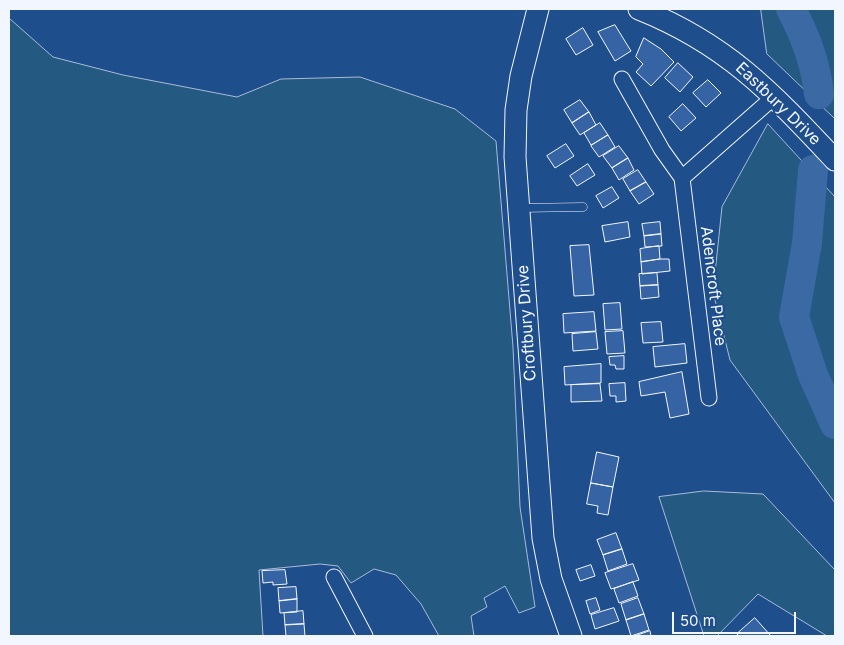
<!DOCTYPE html>
<html>
<head>
<meta charset="utf-8">
<style>
  body { margin:0 }
  #map { position:relative; width:844px; height:645px; overflow:hidden; background:#1f4e8c; font-family:Inter,sans-serif }
  canvas { display:block }
  .frame { position:absolute; inset:0; border:10px solid #f2f6ff; pointer-events:none }
  .scale { position:absolute; left:672px; top:612px; width:124px; height:22px; box-sizing:border-box; border:2px solid #f2f6ff; border-top:0; padding-left:6px; font-size:15px; line-height:18px; white-space:nowrap; color:#f2f6ff; -webkit-text-stroke:4px #1f4e8c; paint-order:stroke }
</style>
</head>
<body>
<div id="map">
<canvas width="844" height="645"></canvas>
<div class="frame"></div>
<div class="scale">50 m</div>
</div>
<script>
const ctx = document.querySelector('canvas').getContext('2d');
ctx.lineJoin = 'round';
function paint(path, color) {
  ctx.fillStyle = color;
  ctx.fill(path, 'evenodd');
}
function trace(path, color, width, dash) {
  ctx.strokeStyle = color;
  ctx.lineWidth = width;
  ctx.lineCap = dash ? 'butt' : 'round';
  ctx.setLineDash(dash || []);
  ctx.stroke(path);
}
function label(font, color, halo, rows, align = 'center') {
  ctx.font = font + ' Inter,sans-serif';
  ctx.lineWidth = 4;
  ctx.setLineDash([]);
  ctx.textBaseline = 'middle';
  ctx.strokeStyle = halo;
  ctx.fillStyle = color;
  for (const [text, x, y, turn = 0] of rows) {
    ctx.save();
    ctx.translate(x, y);
    ctx.rotate((+turn || 0) * Math.PI / 180);
    ctx.textAlign = isNaN(turn) ? turn : align;
    if (halo) ctx.strokeText(text, 0, 0);
    ctx.fillText(text, 0, 0);
    ctx.restore();
  }
}
const green = new Path2D(`
  M 761,9 L 835,9 L 835,119 L 767,54 Z
  M 9,18 L 53,57 L 123,75 L 237,97 L 281,79 L 360,77 L 455,109 L 496,141 L 513,347 L 520,507 L 535,607 L 519,613 L 505,586 L 484,598 L 487,607 L 471,616 L 474,636 L 439,636 L 421,604 L 396,575 L 374,569 L 351,583 L 338,566 L 320,564 L 259,570 L 263,636 L 9,636 Z
  M 768,124 L 835,197 L 835,503 L 730,360 L 713,292 L 722,207 Z
  M 704,491 L 763,494 L 835,570 L 835,636 L 827,636 L 758,594 L 717,636 L 704,636 L 659,497 Z`);
const river = new Path2D(`
  M 791,9 C 805,35 816,65 819,94
  M 813,170 L 807,243 L 794,317 L 813,375 L 835,424`);
const building = new Path2D(`
  M 615,25 L 631,51 L 615,61 L 598,32 Z
  M 583,28 L 593,45 L 576,55 L 566,39 Z
  M 644,38 L 661,49 L 674,62 L 651,86 L 636,72 L 643,64 L 636,57 Z
  M 678,63 L 693,77 L 680,92 L 665,78 Z
  M 708,80 L 721,93 L 706,107 L 693,93 Z
  M 580,100 L 589,112 L 572,123 L 564,110 Z
  M 683,104 L 696,118 L 681,131 L 669,117 Z
  M 589,112 L 596,125 L 580,135 L 572,123 Z
  M 600,123 L 608,135 L 591,145 L 584,133 Z
  M 608,135 L 615,147 L 599,157 L 591,146 Z
  M 566,144 L 574,156 L 555,168 L 547,156 Z
  M 619,146 L 628,158 L 612,168 L 603,156 Z
  M 628,158 L 634,170 L 619,180 L 612,168 Z
  M 588,164 L 595,175 L 577,186 L 570,176 Z
  M 638,170 L 646,182 L 630,191 L 623,179 Z
  M 646,182 L 654,194 L 639,204 L 630,191 Z
  M 612,187 L 619,198 L 603,208 L 596,196 Z
  M 628,222 L 630,237 L 605,242 L 602,226 Z
  M 660,222 L 661,234 L 644,236 L 642,224 Z
  M 661,234 L 662,246 L 645,247 L 644,236 Z
  M 589,245 L 594,295 L 574,296 L 570,246 Z
  M 659,246 L 660,259 L 641,262 L 640,249 Z
  M 660,259 L 669,259 L 670,271 L 642,274 L 641,262 Z
  M 657,273 L 658,285 L 640,286 L 639,274 Z
  M 658,285 L 659,297 L 641,299 L 640,286 Z
  M 620,303 L 622,329 L 605,330 L 603,304 Z
  M 594,312 L 596,331 L 564,333 L 563,314 Z
  M 661,322 L 663,342 L 643,343 L 641,323 Z
  M 623,331 L 625,353 L 607,354 L 605,332 Z
  M 596,332 L 598,349 L 573,351 L 572,334 Z
  M 685,344 L 687,363 L 655,367 L 653,347 Z
  M 624,356 L 624,369 L 616,369 L 615,365 L 610,365 L 609,357 Z
  M 601,364 L 601,383 L 565,385 L 564,367 Z
  M 682,372 L 689,414 L 670,418 L 665,392 L 641,396 L 639,382 Z
  M 625,383 L 626,401 L 616,402 L 616,396 L 610,396 L 609,384 Z
  M 600,384 L 602,401 L 571,402 L 571,385 Z
  M 597,452 L 619,457 L 613,487 L 591,483 Z
  M 591,483 L 613,487 L 608,515 L 597,513 L 598,506 L 587,504 Z
  M 616,533 L 622,549 L 603,555 L 597,540 Z
  M 622,549 L 627,564 L 608,571 L 603,555 Z
  M 633,564 L 639,580 L 611,589 L 605,573 Z
  M 591,565 L 595,576 L 580,581 L 576,570 Z
  M 285,570 L 287,584 L 273,585 L 273,582 L 263,583 L 262,571 Z
  M 633,582 L 638,596 L 619,603 L 614,589 Z
  M 296,587 L 297,599 L 279,601 L 278,588 Z
  M 596,598 L 600,610 L 590,614 L 586,601 Z
  M 638,598 L 644,614 L 626,620 L 621,604 Z
  M 297,599 L 297,612 L 280,613 L 279,601 Z
  M 614,608 L 619,621 L 595,629 L 591,615 Z
  M 303,611 L 304,624 L 285,625 L 284,613 Z
  M 644,614 L 649,630 L 631,636 L 626,620 Z
  M 755,618 L 771,636 L 739,636 L 737,634 Z
  M 304,624 L 305,636 L 286,636 L 285,625 Z
  M 650,631 L 651,636 L 635,636 Z`);
const lane = new Path2D(`
  M 520,208 L 583,207`);
const street = new Path2D(`
  M 622,79 L 662,150 L 682,178 L 709,398
  M 682,178 L 775,96
  M 334,577 L 365,636`);
const secondary = new Path2D(`
  M 538,9 L 521,76 L 516,110 L 515,157 L 543,538 L 551,579 L 571,636
  M 639,9 C 727,44 772,93 835,160`);
const streetNames = [
  ["Eastbury Drive",778,104,44],
  ["Adencroft Place",713,286,83],
  ["Croftbury Drive",527,323,-94]
];
paint(green, '#245a82');
trace(green, '#a8bbd7', 1);
trace(river, '#3b69a3', 30);
paint(building, '#3563a3');
trace(building, '#f2f6ff', 1);
trace(lane, '#f2f6ff', 9);
trace(street, '#f2f6ff', 17);
trace(secondary, '#f2f6ff', 23);
trace(lane, '#1f4e8c', 8);
trace(street, '#1f4e8c', 15);
trace(secondary, '#1f4e8c', 21);
label('16px', '#f2f6ff', '#1f4e8c', streetNames);
</script>
</body>
</html>
